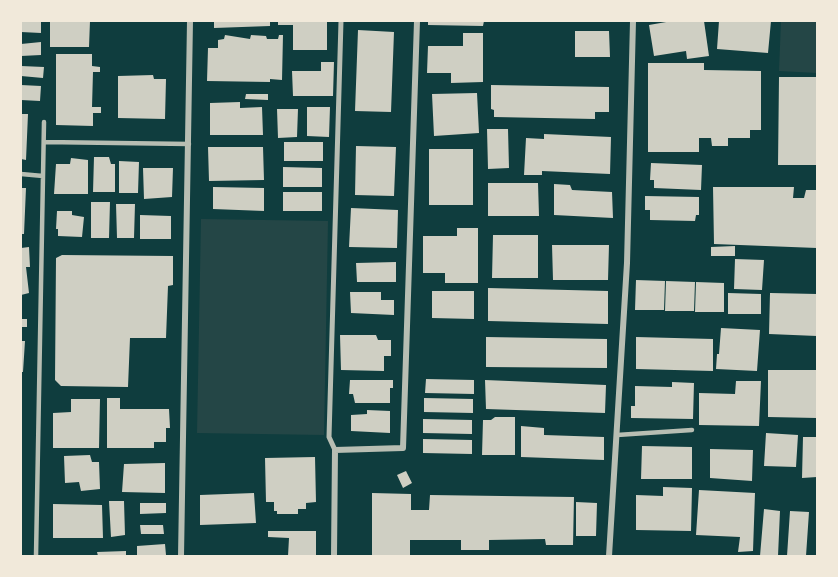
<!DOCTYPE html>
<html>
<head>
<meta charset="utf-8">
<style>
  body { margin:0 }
  #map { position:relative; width:838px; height:577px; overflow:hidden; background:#0f3d3e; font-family:"Fira Sans",sans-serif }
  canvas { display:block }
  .frame { position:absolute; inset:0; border:22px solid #f1e9da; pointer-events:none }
</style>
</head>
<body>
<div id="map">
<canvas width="838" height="577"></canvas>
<div class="frame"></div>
</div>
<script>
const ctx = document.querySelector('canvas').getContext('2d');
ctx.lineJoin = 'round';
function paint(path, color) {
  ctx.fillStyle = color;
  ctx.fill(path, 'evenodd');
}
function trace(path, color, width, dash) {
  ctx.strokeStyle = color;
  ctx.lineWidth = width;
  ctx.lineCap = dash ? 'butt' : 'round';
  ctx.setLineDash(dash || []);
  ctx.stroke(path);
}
const green = new Path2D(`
  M 781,21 L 817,21 L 817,73 L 779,71 Z
  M 201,219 L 328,221 L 324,435 L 197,433 Z`);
const building = new Path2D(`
  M 21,21 L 41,21 L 41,33 L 21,32 Z
  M 50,21 L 90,21 L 89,47 L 50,47 Z
  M 214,21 L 270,21 L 270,26 L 214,28 Z
  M 278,21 L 327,21 L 327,50 L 293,50 L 293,25 L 278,25 Z
  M 428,21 L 484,21 L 483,26 L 428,25 Z
  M 672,21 L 704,21 L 709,56 L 687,59 L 686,51 L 654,56 L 649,25 Z
  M 719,21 L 771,21 L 768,53 L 717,49 Z
  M 358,30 L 394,32 L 391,112 L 355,111 Z
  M 575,31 L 609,31 L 610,57 L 575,57 Z
  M 463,33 L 483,33 L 483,82 L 451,83 L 451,73 L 427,73 L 428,46 L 463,46 Z
  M 225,35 L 250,39 L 251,35 L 266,36 L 267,39 L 278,39 L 279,35 L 283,35 L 282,80 L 270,79 L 270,82 L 207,81 L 208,48 L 218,48 L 218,40 L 224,39 Z
  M 41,42 L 41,55 L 21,56 L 21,44 Z
  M 56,54 L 92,54 L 92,66 L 100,67 L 100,72 L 93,72 L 92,107 L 101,107 L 101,113 L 93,113 L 93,126 L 56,125 Z
  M 321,62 L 334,62 L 333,96 L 293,96 L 292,71 L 321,71 Z
  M 648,63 L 704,63 L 704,70 L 761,71 L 761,130 L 750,130 L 750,138 L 728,138 L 728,146 L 712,146 L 711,138 L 699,138 L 699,152 L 648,152 Z
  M 21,66 L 44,67 L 43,78 L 21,76 Z
  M 153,75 L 154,79 L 166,79 L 165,119 L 118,118 L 118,76 Z
  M 779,77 L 817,77 L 817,165 L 778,165 Z
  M 21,85 L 41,86 L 40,101 L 21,100 Z
  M 491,85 L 609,87 L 609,112 L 595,112 L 595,119 L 494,117 L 494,110 L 491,109 Z
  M 477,93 L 479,133 L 434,136 L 432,94 Z
  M 246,94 L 268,94 L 268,100 L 245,99 Z
  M 240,102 L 240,108 L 262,107 L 263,135 L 210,135 L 210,103 Z
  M 307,107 L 330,107 L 329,137 L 307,136 Z
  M 277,109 L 298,109 L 297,137 L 278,138 Z
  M 21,114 L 28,114 L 26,160 L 21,159 Z
  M 487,129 L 508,129 L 509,168 L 488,169 Z
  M 544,134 L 611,137 L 610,174 L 542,171 L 542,175 L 524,175 L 526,138 L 544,139 Z
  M 284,142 L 323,142 L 323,161 L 284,161 Z
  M 356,146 L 396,147 L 394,196 L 355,195 Z
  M 208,147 L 263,147 L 264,180 L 209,181 Z
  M 429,149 L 473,149 L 473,205 L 429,205 Z
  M 94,157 L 109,157 L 111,164 L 115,164 L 115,192 L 93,192 Z
  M 71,158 L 88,160 L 88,194 L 54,194 L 56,164 L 70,164 Z
  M 119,161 L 139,162 L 138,193 L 119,193 Z
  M 651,163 L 702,165 L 701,190 L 654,188 L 654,180 L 650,180 Z
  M 283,167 L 322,168 L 322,187 L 283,187 Z
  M 143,168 L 173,168 L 172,197 L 144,199 Z
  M 488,183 L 538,183 L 539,216 L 488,216 Z
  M 554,184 L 570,185 L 572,190 L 612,192 L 613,218 L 554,215 Z
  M 213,187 L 264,188 L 264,211 L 213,209 Z
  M 713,187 L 794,187 L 793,198 L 804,198 L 806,190 L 817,190 L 817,248 L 714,244 Z
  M 21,188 L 26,188 L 24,234 L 21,234 Z
  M 283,192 L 322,192 L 322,211 L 283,211 Z
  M 645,196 L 699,197 L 699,215 L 696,215 L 695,221 L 650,220 L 650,210 L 645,210 Z
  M 91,202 L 110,202 L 109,238 L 91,238 Z
  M 116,204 L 135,204 L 134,238 L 117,238 Z
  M 351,208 L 398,210 L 397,248 L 349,247 Z
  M 57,211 L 72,211 L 72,215 L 84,217 L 82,237 L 58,236 L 58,229 L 56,229 Z
  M 140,215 L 171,216 L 171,239 L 140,239 Z
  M 457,228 L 478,228 L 478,283 L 445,283 L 445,273 L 423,273 L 423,236 L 457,236 Z
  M 493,235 L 538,235 L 538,278 L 492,278 Z
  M 552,245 L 609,245 L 608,280 L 553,280 Z
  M 735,246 L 735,256 L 711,256 L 711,247 Z
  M 29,247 L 30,267 L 26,267 L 29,293 L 21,295 L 21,248 Z
  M 62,255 L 173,256 L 173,285 L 168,286 L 166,338 L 130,338 L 128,387 L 61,386 L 55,380 L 56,258 Z
  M 735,259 L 764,260 L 762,290 L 734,289 Z
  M 396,262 L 396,282 L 357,282 L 356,263 Z
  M 636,280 L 665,281 L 664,310 L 635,310 Z
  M 666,281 L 695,282 L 694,311 L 665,311 Z
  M 696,282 L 724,283 L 724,312 L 695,312 Z
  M 488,288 L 608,291 L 608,324 L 488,321 Z
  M 432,291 L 474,291 L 474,319 L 432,318 Z
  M 350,292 L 381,292 L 381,300 L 394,300 L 394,315 L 351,313 Z
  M 728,293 L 761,294 L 761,314 L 728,314 Z
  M 770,293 L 817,294 L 817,336 L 769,334 Z
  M 21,319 L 27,319 L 27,327 L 21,327 Z
  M 721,328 L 760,330 L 757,371 L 716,369 L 717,354 L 719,354 Z
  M 340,335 L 376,335 L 378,340 L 391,340 L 391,356 L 384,356 L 384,371 L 341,370 Z
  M 486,337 L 607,339 L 607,368 L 486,367 Z
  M 636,337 L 713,339 L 713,371 L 636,369 Z
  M 21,341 L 25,341 L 23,372 L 21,372 Z
  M 768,370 L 817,370 L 817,418 L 768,417 Z
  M 426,379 L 474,380 L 474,394 L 425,393 Z
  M 350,380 L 393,380 L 393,388 L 390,388 L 390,403 L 355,403 L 353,394 L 349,394 Z
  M 485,380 L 606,385 L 605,413 L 486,409 Z
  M 736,381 L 761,381 L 759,426 L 699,425 L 699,393 L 735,394 Z
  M 672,382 L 694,383 L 693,419 L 631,418 L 631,406 L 635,406 L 635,386 L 672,387 Z
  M 107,398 L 120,398 L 120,409 L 169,409 L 170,428 L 166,428 L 166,442 L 154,442 L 154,448 L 107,448 Z
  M 424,398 L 473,399 L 473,413 L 424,412 Z
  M 71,399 L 100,399 L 99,448 L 53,448 L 53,413 L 71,412 Z
  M 367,410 L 390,411 L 390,433 L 351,431 L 351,415 L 367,414 Z
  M 495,417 L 515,417 L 515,455 L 482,455 L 483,420 L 491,420 Z
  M 423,419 L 472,420 L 472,434 L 423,433 Z
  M 521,426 L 544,428 L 544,435 L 604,437 L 604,460 L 521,457 Z
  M 766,433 L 798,435 L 796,467 L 764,466 Z
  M 803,437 L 817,437 L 817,477 L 802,478 Z
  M 423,439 L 472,440 L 472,454 L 423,453 Z
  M 642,446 L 692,447 L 692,479 L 641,479 Z
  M 710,449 L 753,450 L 752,481 L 710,478 Z
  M 90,455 L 92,462 L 99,462 L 100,489 L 81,491 L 79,482 L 65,483 L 64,456 Z
  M 315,457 L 316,502 L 306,503 L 306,509 L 298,509 L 298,514 L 277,514 L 277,511 L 274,511 L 274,502 L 266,502 L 265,458 Z
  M 165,463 L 165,493 L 122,492 L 124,464 Z
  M 406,471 L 412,483 L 403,488 L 397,475 Z
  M 663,487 L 692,488 L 691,531 L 636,530 L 636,495 L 663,496 Z
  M 699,490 L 755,493 L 753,551 L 738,552 L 740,537 L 696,535 Z
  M 254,493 L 256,523 L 200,525 L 200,495 Z
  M 372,493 L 411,494 L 411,510 L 429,510 L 430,495 L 574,497 L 573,545 L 546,545 L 545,539 L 489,540 L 489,550 L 461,550 L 461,540 L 410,540 L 410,556 L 372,556 Z
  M 109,501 L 124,501 L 125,535 L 111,537 Z
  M 576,502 L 597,503 L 596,536 L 576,536 Z
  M 140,503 L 166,503 L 166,513 L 140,514 Z
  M 53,504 L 102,505 L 103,538 L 53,538 Z
  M 764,509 L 780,511 L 778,556 L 760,556 Z
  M 790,511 L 809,512 L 806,556 L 787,556 Z
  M 140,525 L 163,525 L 164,534 L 141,534 Z
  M 268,531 L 316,531 L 316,556 L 288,556 L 289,538 L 268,537 Z
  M 165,544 L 166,555 L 137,556 L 137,546 Z
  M 126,551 L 126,556 L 98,556 L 97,552 Z`);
const service = new Path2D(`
  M 44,142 L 189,144
  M 21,174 L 43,176
  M 617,435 L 692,430
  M 36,556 L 44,122`);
const pedestrian = new Path2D(`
  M 335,450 L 329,437 L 341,21`);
const minor = new Path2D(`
  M 181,556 L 190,21
  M 334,556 L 335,450 L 403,448 L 417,21
  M 609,556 L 627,263 L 633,21`);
paint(green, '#244646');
paint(building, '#cfcfc3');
trace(service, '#b8beb3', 4.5);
trace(pedestrian, '#b8beb3', 5);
trace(minor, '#b8beb3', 6);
</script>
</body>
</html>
